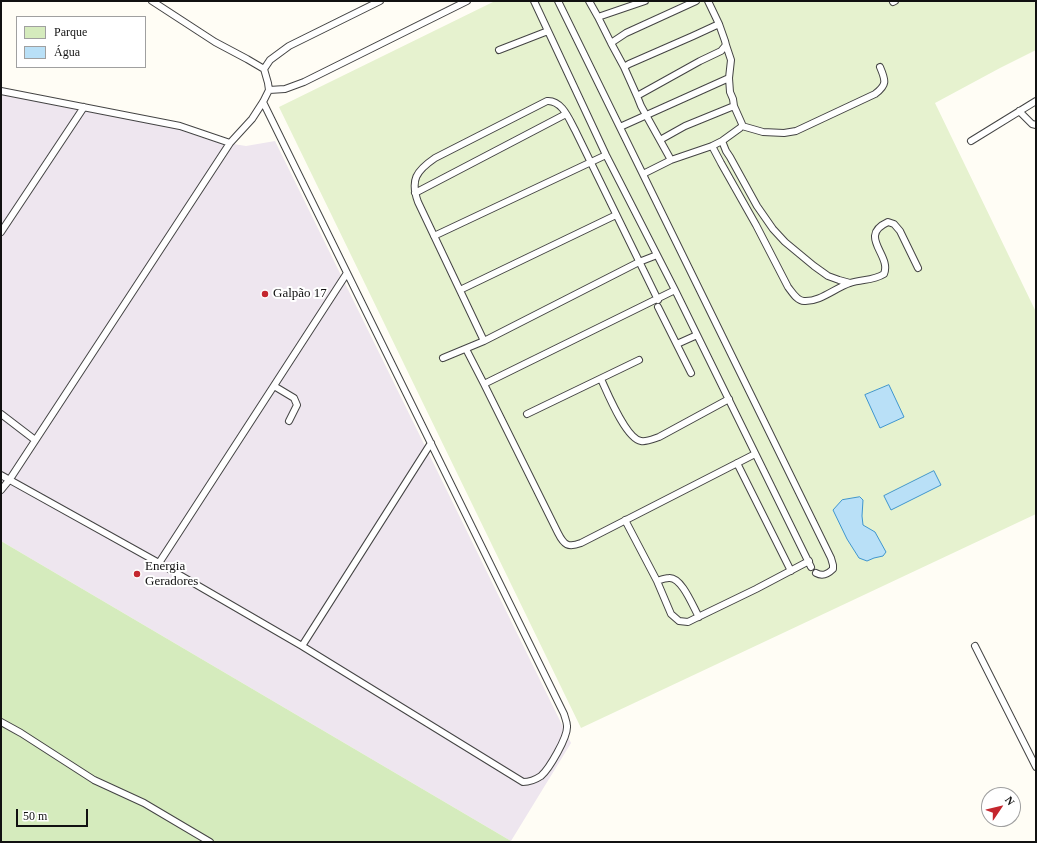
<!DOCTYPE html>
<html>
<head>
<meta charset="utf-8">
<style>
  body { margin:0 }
  #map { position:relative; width:1037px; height:843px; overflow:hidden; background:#fffdf5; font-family:Georgia,serif }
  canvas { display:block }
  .frame { position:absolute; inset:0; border:2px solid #111; pointer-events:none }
  .legend { position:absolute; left:16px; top:16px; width:130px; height:52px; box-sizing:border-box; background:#fff; border:1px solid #a0a0a0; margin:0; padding:5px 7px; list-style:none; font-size:12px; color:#111 }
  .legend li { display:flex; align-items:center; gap:8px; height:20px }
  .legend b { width:20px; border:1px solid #a0a0a0 }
  .north { position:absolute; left:981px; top:787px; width:40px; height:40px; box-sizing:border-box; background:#fff; border:1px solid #a0a0a0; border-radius:50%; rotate:55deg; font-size:11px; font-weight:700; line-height:16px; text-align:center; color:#111 }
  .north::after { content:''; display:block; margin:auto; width:14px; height:18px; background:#c4262e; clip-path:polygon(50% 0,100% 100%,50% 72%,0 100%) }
  .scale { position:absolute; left:16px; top:809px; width:72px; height:18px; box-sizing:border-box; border:2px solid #111; border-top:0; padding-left:5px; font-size:12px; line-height:14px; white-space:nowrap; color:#111; -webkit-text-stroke:3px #fff; paint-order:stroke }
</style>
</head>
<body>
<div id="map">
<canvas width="1037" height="843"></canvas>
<div class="frame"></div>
<ul class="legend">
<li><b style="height:11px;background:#d5ebbd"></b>Parque</li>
<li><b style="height:11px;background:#b9e0f7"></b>Água</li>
</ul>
<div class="north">N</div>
<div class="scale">50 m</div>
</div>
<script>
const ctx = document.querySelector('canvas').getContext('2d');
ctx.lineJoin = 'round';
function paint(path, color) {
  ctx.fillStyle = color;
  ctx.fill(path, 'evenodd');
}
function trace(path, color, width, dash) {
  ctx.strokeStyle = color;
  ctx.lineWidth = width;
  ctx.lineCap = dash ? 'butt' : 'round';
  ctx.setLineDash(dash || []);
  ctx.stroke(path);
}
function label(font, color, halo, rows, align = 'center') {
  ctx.font = font + ' Georgia,serif';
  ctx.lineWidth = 4;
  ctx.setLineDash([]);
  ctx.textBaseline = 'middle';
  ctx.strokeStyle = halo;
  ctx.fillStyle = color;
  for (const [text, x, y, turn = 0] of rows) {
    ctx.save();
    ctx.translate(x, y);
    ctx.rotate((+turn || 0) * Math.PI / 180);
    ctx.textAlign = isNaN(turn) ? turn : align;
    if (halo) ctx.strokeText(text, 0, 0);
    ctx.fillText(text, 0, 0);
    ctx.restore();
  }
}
const industrial = new Path2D(`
  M 1,95 L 154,121 L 209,140 L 246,146 L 275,141 L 571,743 L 511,841 L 1,541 Z`);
const green = new Path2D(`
  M 1,541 L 511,841 L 510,842 L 1,842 Z`);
const pitch = new Path2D(`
  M 495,1 L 1034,1 L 1036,5 L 1036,50 L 1000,68 L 935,103 L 1036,312 L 1036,514 L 581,728 L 279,107 Z`);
const water = new Path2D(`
  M 889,385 L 904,417 L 880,428 L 865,395 Z
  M 934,471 L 941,485 L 891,510 L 884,496 Z
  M 860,497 L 863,500 L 862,516 L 863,525 L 875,532 L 886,552 L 883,556 L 874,558 L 867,561 L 859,558 L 847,539 L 833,510 L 842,500 Z`);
const lane = new Path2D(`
  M 534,1 L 606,155 L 675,290 L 811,567
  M 558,1 L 831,558 L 833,565 L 833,569 C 828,574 823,577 816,573
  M 589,1 L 598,17 L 645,1
  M 708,1 L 719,24
  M 893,2 L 895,1
  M 598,17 L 611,43
  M 726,45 L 731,60 L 729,78
  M 499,50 L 548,31
  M 624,67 L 637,96
  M 264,69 L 270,60 L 289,46 L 380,1
  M 269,90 L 285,89 L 304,82 L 467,1
  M 1,91 L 180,126 L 230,143
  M 1019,111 L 1032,124 L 1036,125
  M 742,126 L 763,132 L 784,133 L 796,131 L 875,94 C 887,85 886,81 880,67
  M 620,127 L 729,78 L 730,92 L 733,99 L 734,106 L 685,126 L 660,140
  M 722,141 L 726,151 L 730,157 L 757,206 L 773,229 L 785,242 L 814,266 L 828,276 L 839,280 L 850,283
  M 971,141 L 1036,101
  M 712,146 L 721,163 L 756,225 L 788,287 C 792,292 797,301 804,301 C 820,302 835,288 850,283 C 862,279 873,281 884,274 C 892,255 857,236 888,222 L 894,224 L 900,231 L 918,268
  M 671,160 L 641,106 L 637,96 L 700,61 L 721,51 L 726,45 L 725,41 L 719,24 L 693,36 L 629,64 L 624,67 L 611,43 L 626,33 L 696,1
  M 643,174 L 671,160 L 712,146 L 722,141 L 740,128 L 742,126 L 742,124 L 734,106
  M 415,193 L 566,114
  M 1,232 L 84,107
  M 434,236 L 606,155
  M 460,290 L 616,215
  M 658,307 L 691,373
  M 484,341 L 418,202 C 410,180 416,171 435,158 L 547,101 C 562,100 569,119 575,130 L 658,300
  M 677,344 L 697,335
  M 466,349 L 484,384 L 558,533 C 564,545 568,548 581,543 L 755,454
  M 443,358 L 484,341 L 639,262 L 657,255
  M 601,379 C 607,392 626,439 641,441 C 647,442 653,439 659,437 L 729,399
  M 484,384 L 675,290
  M 274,386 L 294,398 L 297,405 L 289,421
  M 1,414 L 35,440
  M 527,414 L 639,360
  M 737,463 L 791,571
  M 1,475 L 159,563 L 302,646 L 523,782 C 530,782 535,780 541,776 C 549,769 568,737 567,726 C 567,722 565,718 564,714 L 263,102
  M 1,490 L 10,479 L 230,143 L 252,119 L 263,102 L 269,90 L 268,83 L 264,69 L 247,59 L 215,42 L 152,1
  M 625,520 L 657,581 L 671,614 L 679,621 L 688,622 L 694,619 L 756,589 L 809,561
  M 159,563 L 347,273
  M 657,581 C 660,580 665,578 669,578 C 682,577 693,607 699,617
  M 302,646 L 431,443
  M 975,646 L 1036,767
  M 1,722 L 21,733 L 94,780 L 144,803 L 210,842`);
const markers = [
  [265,294,4,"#c4262e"],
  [137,574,4,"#c4262e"]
];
const poiNames = [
  ["Galpão 17",273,294],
  ["Energia",145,567],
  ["Geradores",145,582]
];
paint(industrial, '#eee6ef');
paint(green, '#d5ebbd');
paint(pitch, '#e6f2cf');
paint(water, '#b9e0f7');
trace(water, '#3f96cf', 1);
trace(lane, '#444', 8);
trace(lane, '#fff', 6);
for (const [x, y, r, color] of markers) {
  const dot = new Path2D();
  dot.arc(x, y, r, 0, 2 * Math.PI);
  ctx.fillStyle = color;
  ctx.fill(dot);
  trace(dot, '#fff', 1.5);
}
label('13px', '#111', '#fff', poiNames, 'left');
</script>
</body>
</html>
